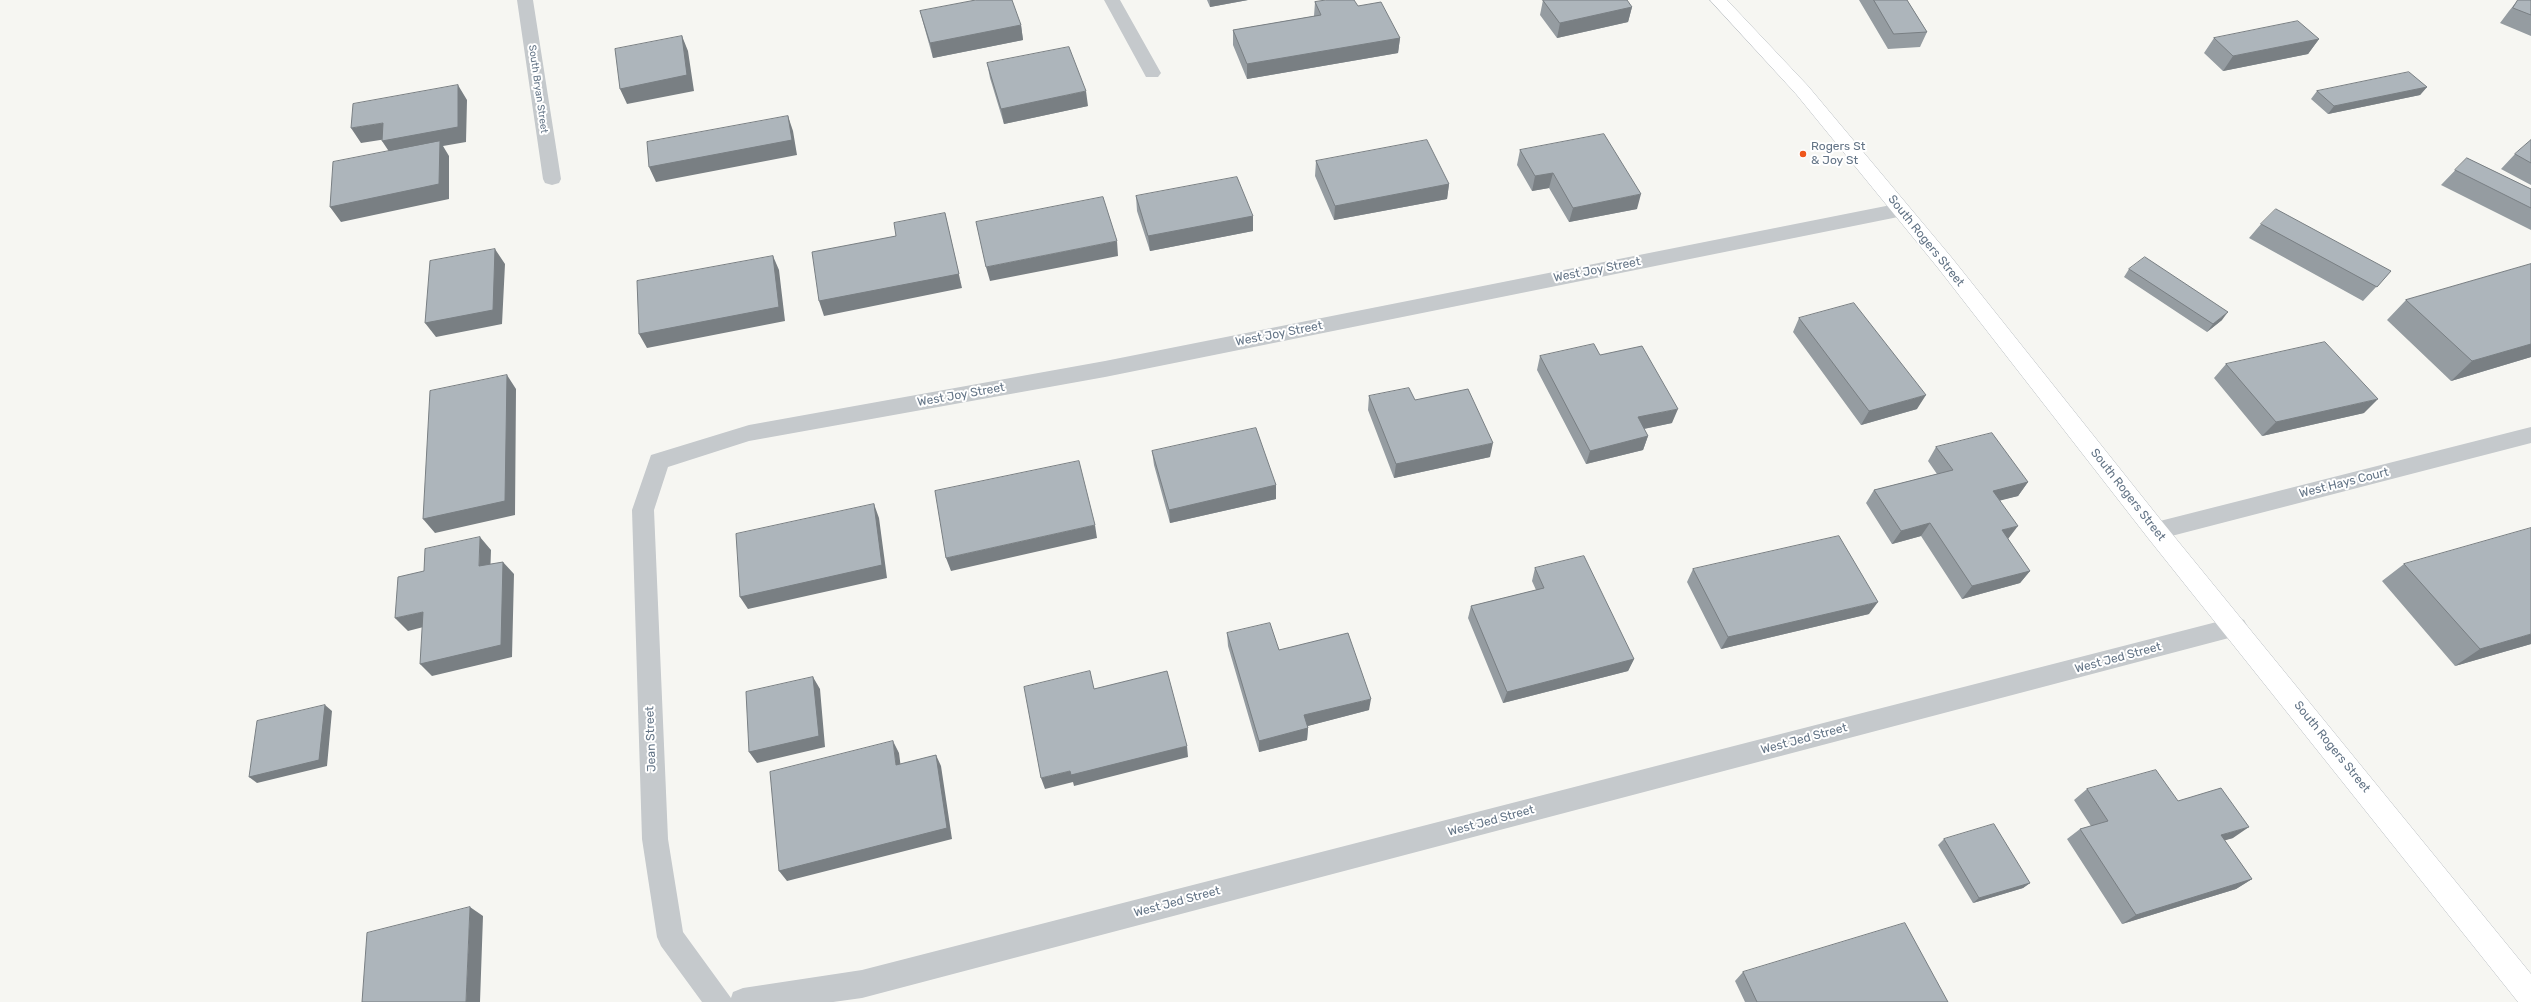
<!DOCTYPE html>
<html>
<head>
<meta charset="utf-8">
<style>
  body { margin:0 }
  canvas { display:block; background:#f6f6f2 }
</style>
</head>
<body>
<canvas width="2531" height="1002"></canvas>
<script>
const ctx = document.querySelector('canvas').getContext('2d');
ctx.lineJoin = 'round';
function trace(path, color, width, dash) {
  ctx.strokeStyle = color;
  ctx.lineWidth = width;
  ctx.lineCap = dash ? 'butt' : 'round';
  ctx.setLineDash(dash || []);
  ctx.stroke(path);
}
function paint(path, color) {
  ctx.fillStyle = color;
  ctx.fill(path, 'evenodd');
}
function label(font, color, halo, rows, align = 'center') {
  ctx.font = font + ' Rubik,sans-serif';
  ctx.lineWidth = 4;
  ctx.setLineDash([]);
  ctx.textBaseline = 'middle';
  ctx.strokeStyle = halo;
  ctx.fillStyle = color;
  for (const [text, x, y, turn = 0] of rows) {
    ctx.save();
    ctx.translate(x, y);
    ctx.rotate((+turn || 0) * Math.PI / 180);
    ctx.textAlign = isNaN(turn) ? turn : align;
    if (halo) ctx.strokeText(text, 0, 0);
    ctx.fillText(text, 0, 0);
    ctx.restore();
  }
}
const street = new Path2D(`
  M 517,0 L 533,0 L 561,179 L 559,183 L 552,185 L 545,183 L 543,179 Z
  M 1104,0 L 1120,0 L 1161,73 L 1158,77 L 1146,77 Z
  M 1901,203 L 1908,205 L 1910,210 L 1908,215 L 1105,377 L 749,441 L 668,467 L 654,510 L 668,839 L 683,932 L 731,998 L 733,992 L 743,988 L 862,970 L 2236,617 L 2244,620 L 2248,627 L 2244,634 L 862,998 L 833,1002 L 702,1002 L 661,946 L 657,937 L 642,839 L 632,510 L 651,455 L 749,425 L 1105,361 Z
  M 2531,427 L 2531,443 L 2156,540 L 2148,538 L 2145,531 L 2148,524 L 2156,522 Z`);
const secondary = new Path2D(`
  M 1710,0 L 1727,0 L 1808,86 L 1952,258 L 2164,524 L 2531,974 L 2531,1002 L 2518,1002 L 2148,538 L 1938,268 L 1796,94 Z`);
const wall = new Path2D(`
  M 1207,0 L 1248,0 L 1210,7 Z
  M 1543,0 L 1632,7 L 1628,22 L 1557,38 L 1540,15 Z
  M 1859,0 L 1907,0 L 1927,32 L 1920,47 L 1888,49 Z
  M 2518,0 L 2531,0 L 2531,36 L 2500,23 L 2509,11 Z
  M 1315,2 L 1358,6 L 1400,38 L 1398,53 L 1247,79 L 1233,45 L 1233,30 L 1314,16 Z
  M 920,11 L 1021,25 L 1023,40 L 933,58 L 924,26 Z
  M 2214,38 L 2319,39 L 2308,54 L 2223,71 L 2204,53 Z
  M 987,63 L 1088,106 L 1004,124 L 990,78 Z
  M 2427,87 L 2420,95 L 2328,114 L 2311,99 L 2317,91 Z
  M 2531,140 L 2531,185 L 2501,169 L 2515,154 Z
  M 1520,150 L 1637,209 L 1569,222 L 1549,188 L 1532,191 L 1517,165 Z
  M 2467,158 L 2531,189 L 2531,230 L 2441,185 Z
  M 1316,161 L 1449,184 L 1447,199 L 1334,220 L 1315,176 Z
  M 1136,196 L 1253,216 L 1253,231 L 1150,251 L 1137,211 Z
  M 2261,224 L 2391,271 L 2363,301 L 2249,238 Z
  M 2531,264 L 2531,357 L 2451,381 L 2387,320 L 2406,300 Z
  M 2129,269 L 2222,320 L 2207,332 L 2124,277 Z
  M 1799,318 L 1917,409 L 1861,425 L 1793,332 Z
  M 1600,355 L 1672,423 L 1644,429 L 1648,436 L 1643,450 L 1586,464 L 1537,370 L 1540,356 Z
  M 2226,364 L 2364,413 L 2262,436 L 2214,378 Z
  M 1369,396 L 1415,400 L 1490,457 L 1394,478 L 1368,410 Z
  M 1936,447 L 2028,482 L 2018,496 L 2000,500 L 2008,539 L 2030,571 L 2020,583 L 1962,599 L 1921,536 L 1892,544 L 1866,503 L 1874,490 L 1937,474 L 1928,461 Z
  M 1152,451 L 1276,485 L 1276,499 L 1170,523 L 1154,465 Z
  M 2404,564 L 2531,644 L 2455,666 L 2382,581 Z
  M 1535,568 L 1634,659 L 1628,671 L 1503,703 L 1468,618 L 1471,606 L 1536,590 L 1532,581 Z
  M 1693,569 L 1869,614 L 1721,649 L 1687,582 Z
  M 1227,633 L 1279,650 L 1369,710 L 1307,726 L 1308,728 L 1307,740 L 1259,752 L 1228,646 Z
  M 2087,789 L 2178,801 L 2233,838 L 2224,840 L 2252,879 L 2236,889 L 2122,924 L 2067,839 L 2080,829 L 2091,826 L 2074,800 Z
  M 1944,839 L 2030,883 L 2023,888 L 1973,903 L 1938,845 Z
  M 1743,972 L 1948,1002 L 1745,1002 L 1735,981 Z`);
const shadedWall = new Path2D(`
  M 1210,0 L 1248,0 L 1210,7 Z
  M 1632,7 L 1628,22 L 1557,38 L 1560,23 Z
  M 1021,25 L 1023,40 L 933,58 L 930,43 Z
  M 682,36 L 688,51 L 694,91 L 627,104 L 620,89 Z
  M 1400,38 L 1398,53 L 1247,79 L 1247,64 Z
  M 2319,39 L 2308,54 L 2223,71 L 2233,56 Z
  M 458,85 L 467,100 L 466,142 L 443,146 L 449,156 L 449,199 L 341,222 L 330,207 L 392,156 L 382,141 Z
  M 2427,87 L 2420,95 L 2328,114 L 2334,106 Z
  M 1086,91 L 1088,106 L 1004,124 L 1001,109 Z
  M 788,116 L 793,131 L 797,155 L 656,182 L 649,167 Z
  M 383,123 L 393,138 L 361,143 L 351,128 Z
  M 1553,173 L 1549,188 L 1532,191 L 1535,176 Z
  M 1449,184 L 1447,199 L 1334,220 L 1335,206 Z
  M 1641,194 L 1637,209 L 1569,222 L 1573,208 Z
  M 945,213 L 962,288 L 824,316 L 819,301 Z
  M 1253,216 L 1253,231 L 1150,251 L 1148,236 Z
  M 1117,241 L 1118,256 L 990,281 L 986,267 Z
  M 495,249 L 505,264 L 502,324 L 436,337 L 425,323 Z
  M 773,256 L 779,270 L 785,321 L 647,348 L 639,334 Z
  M 2228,312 L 2222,320 L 2207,332 L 2213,324 Z
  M 2531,344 L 2531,357 L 2451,381 L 2472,361 Z
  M 507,375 L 516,389 L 515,515 L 435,533 L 423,519 Z
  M 1926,395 L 1917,409 L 1861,425 L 1869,411 Z
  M 2378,399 L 2364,413 L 2262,436 L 2276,422 Z
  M 1678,409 L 1672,423 L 1633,431 L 1638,417 Z
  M 1648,436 L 1643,450 L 1586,464 L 1590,451 Z
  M 1493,443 L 1490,457 L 1394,478 L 1396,464 Z
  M 2028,482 L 2018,496 L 1983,505 L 1993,491 Z
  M 1276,485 L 1276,499 L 1170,523 L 1169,510 Z
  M 874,504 L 879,518 L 887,578 L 748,609 L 740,597 Z
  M 1930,523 L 1921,536 L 1892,544 L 1901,531 Z
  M 1095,525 L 1097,538 L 951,571 L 946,558 Z
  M 2018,526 L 2008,539 L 2002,530 Z
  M 480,537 L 491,550 L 490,579 L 479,566 Z
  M 503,562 L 514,574 L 512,657 L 432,676 L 420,664 Z
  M 2030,571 L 2020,583 L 1962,599 L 1972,586 Z
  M 1878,602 L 1869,614 L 1721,649 L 1728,637 Z
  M 423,612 L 435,624 L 408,631 L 395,618 Z
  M 2531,634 L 2531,644 L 2455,666 L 2480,649 Z
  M 1634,659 L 1628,671 L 1503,703 L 1507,692 Z
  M 813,677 L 820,689 L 825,747 L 757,763 L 749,752 Z
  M 1371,699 L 1369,710 L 1304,727 L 1304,715 Z
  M 325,705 L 332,711 L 327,766 L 257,783 L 249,777 Z
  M 1308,728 L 1307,740 L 1259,752 L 1259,741 Z
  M 893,741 L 899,753 L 902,776 L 896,765 Z
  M 1187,746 L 1188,757 L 1074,786 L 1073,782 L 1045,789 L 1041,778 L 1070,771 Z
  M 936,755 L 941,766 L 952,839 L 787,881 L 779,871 Z
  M 2249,827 L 2233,838 L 2206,846 L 2221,835 Z
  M 2252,879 L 2236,889 L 2122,924 L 2136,915 Z
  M 2030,883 L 2023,888 L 1973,903 L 1979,898 Z
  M 470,907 L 483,916 L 480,1002 L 466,1002 Z`);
const building = new Path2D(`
  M 976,0 L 1012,0 L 1021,25 L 930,43 L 920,11 Z
  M 1326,0 L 1354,0 L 1358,6 L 1381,2 L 1400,38 L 1247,64 L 1233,30 L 1321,15 L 1315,2 Z
  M 1543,0 L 1627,0 L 1632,7 L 1560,23 Z
  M 1874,0 L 1907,0 L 1927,32 L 1894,34 Z
  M 2518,0 L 2531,0 L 2531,15 L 2513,8 Z
  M 2298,21 L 2319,39 L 2233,56 L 2214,38 Z
  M 682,36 L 687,75 L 620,89 L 615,49 Z
  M 1069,47 L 1086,91 L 1001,109 L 987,63 Z
  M 2409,72 L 2427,87 L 2334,106 L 2317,91 Z
  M 458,85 L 458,127 L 382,141 L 383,123 L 351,128 L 353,104 Z
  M 788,116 L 792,140 L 649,167 L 647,142 Z
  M 1604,134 L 1641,194 L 1573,208 L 1553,173 L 1535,176 L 1520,150 Z
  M 1427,140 L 1449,184 L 1335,206 L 1316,161 Z
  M 2531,140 L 2531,163 L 2515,154 Z
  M 440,141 L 439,184 L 330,207 L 333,162 Z
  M 2467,158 L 2531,189 L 2531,208 L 2455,170 Z
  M 1237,177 L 1253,216 L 1148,236 L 1136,196 Z
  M 1103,197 L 1117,241 L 986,267 L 976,222 Z
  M 2276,209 L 2391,271 L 2377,287 L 2261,224 Z
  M 945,213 L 959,274 L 819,301 L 812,252 L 896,236 L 894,223 Z
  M 495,249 L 493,310 L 425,323 L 430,261 Z
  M 773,256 L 779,307 L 639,334 L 637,281 Z
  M 2145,257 L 2228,312 L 2213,324 L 2129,269 Z
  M 2531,264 L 2531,344 L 2472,361 L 2406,300 Z
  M 1854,303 L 1926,395 L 1869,411 L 1799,318 Z
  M 2325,342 L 2378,399 L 2276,422 L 2226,364 Z
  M 1594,344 L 1600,355 L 1642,346 L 1678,409 L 1638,417 L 1648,436 L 1590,451 L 1540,356 Z
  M 507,375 L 505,501 L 423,519 L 430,391 Z
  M 1409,388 L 1415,400 L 1468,389 L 1493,443 L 1396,464 L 1369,396 Z
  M 1256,428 L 1276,485 L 1169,510 L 1152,451 Z
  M 1992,433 L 2028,482 L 1993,491 L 2018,526 L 2002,530 L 2030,571 L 1972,586 L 1930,523 L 1901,531 L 1874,490 L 1953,470 L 1936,447 Z
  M 1079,461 L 1095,525 L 946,558 L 935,491 Z
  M 874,504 L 882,565 L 740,597 L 736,534 Z
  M 2531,528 L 2531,634 L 2480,649 L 2404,564 Z
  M 1839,536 L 1878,602 L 1728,637 L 1693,569 Z
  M 480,537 L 479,566 L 503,562 L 501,645 L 420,664 L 423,612 L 395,618 L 398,577 L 424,571 L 425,549 Z
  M 1584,556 L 1634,659 L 1507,692 L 1471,606 L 1544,588 L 1535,568 Z
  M 1270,623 L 1279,650 L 1348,633 L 1371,699 L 1304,715 L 1308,728 L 1259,741 L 1227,633 Z
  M 1090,671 L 1094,689 L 1167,671 L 1187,746 L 1071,775 L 1070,771 L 1041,778 L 1024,687 Z
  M 813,677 L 819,736 L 749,752 L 746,692 Z
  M 325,705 L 319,760 L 249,777 L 257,721 Z
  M 893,741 L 896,765 L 936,755 L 947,828 L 779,871 L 770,772 Z
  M 2156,770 L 2178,801 L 2221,788 L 2249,827 L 2221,835 L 2252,879 L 2136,915 L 2080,829 L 2108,821 L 2087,789 Z
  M 1994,824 L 2030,883 L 1979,898 L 1944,839 Z
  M 470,907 L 466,1002 L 362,1002 L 367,933 Z
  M 1905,923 L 1948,1002 L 1757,1002 L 1743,972 Z`);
const markers = [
  [1803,154,4,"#ef561a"]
];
const farStreetnames = [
  ["South Bryan Street",538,89,82]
];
const poiNames = [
  ["Rogers St",1811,147],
  ["& Joy St",1811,161]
];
const streetNames = [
  ["South Rogers Street",1926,241,51],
  ["West Joy Street",1597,270,-11],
  ["West Joy Street",1279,334,-11],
  ["West Joy Street",961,395,-10],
  ["West Hays Court",2344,483,-14],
  ["South Rogers Street",2128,495,52],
  ["West Jed Street",2118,658,-15],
  ["Jean Street",651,739,-92],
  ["West Jed Street",1804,739,-15],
  ["South Rogers Street",2332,747,51],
  ["West Jed Street",1491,821,-15],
  ["West Jed Street",1177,902,-15]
];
trace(secondary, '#b7bcc1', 1);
paint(street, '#c5c9cc');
paint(secondary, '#fff');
paint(wall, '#959ca1');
paint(shadedWall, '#797f83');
paint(building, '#adb5bb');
trace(building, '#797f83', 1);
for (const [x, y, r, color] of markers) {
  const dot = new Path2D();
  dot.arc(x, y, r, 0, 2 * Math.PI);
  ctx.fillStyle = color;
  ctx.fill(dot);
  trace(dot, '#fff', 1.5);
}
label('10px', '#637486', '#fff', farStreetnames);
label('12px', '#637486', '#fff', poiNames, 'left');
label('12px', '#637486', '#fff', streetNames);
</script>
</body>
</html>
